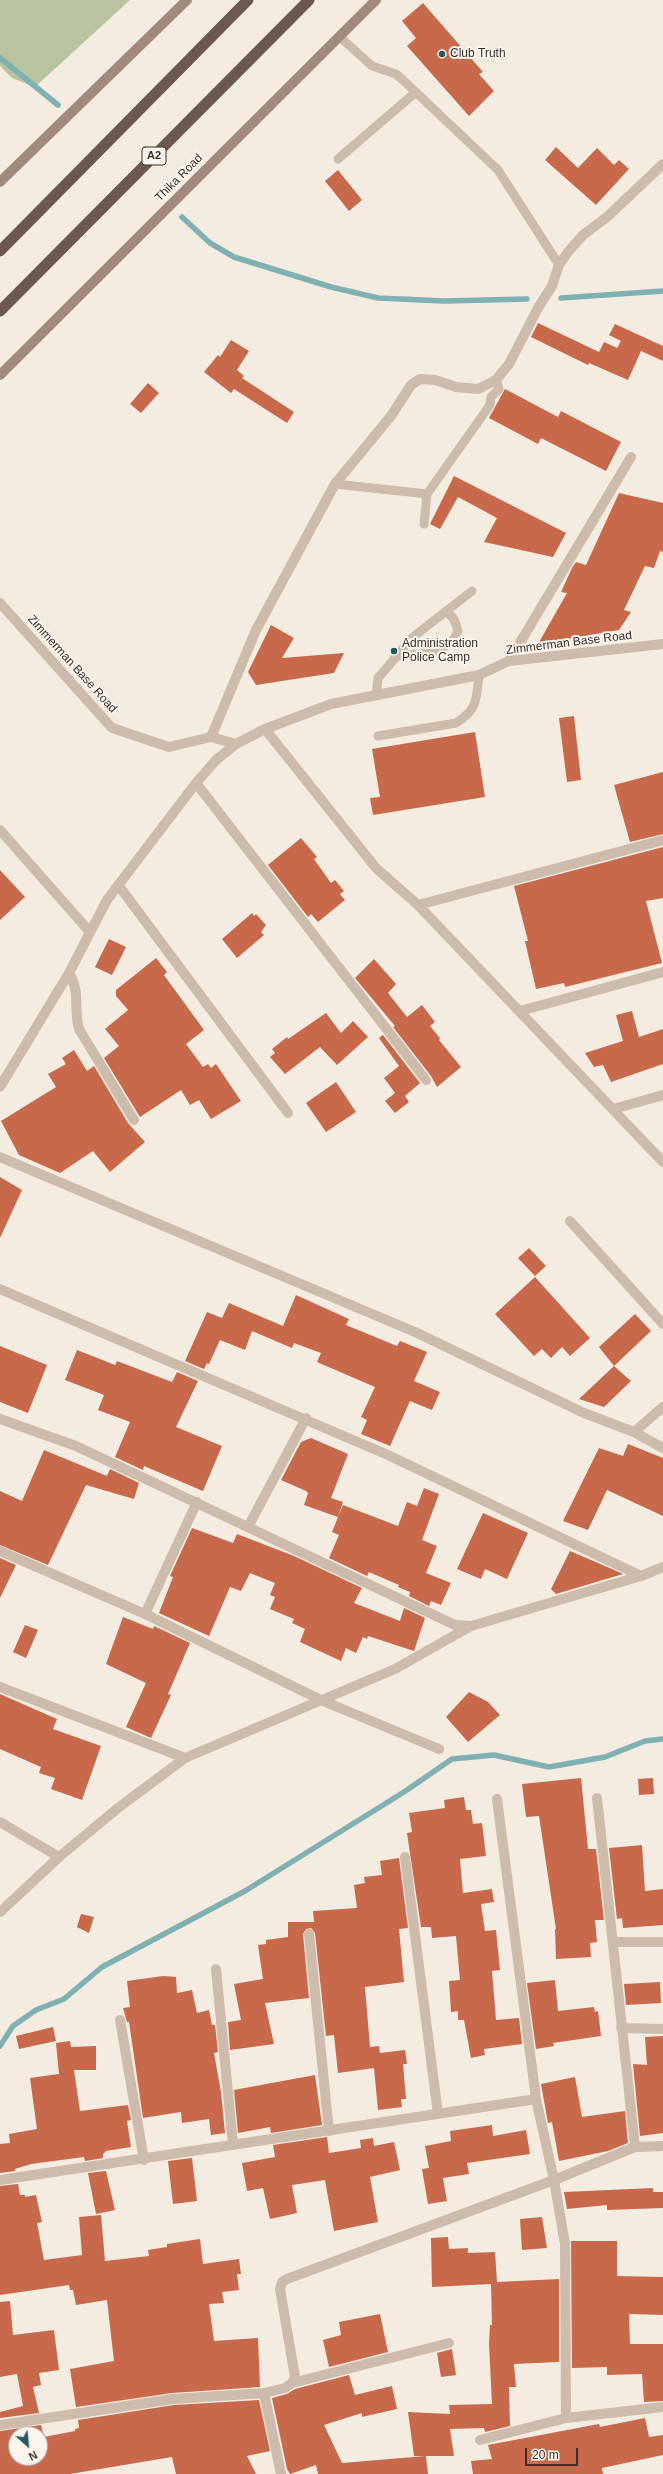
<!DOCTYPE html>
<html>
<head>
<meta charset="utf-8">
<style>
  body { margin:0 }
  #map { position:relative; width:663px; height:2474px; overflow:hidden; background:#f4ebe1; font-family:Arial,sans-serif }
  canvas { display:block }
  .north { position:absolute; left:8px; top:2426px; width:40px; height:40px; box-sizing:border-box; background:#fbf5ee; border:1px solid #aea6a0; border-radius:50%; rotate:153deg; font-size:11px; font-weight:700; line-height:16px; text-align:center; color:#3b302b }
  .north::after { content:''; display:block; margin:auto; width:14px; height:18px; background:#1f5a5e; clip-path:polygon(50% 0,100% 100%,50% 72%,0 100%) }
  .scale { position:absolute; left:525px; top:2448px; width:53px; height:18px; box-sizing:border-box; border:2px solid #3b302b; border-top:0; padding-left:5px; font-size:12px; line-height:14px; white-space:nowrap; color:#3b302b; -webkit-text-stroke:3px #fbf5ee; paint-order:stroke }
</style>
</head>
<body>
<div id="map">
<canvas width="663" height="2474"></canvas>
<div class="north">N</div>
<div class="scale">20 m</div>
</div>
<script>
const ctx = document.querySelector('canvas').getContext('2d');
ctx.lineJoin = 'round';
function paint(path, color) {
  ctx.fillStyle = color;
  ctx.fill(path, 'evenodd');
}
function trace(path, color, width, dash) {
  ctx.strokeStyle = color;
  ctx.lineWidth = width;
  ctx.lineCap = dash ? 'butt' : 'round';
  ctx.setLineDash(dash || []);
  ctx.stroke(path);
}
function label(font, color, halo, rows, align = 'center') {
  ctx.font = font + ' Arial,sans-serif';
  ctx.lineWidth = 4;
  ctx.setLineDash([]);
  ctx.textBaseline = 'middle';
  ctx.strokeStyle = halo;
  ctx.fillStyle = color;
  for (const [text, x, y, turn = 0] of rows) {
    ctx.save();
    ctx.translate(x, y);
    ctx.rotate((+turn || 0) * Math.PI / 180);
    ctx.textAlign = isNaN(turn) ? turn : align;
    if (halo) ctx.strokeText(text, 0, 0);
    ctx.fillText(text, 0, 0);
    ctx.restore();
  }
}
const green = new Path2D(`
  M 0,0 L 130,0 L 35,87 L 12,78 L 0,66 Z`);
const stream = new Path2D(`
  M 0,58 L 58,105
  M 182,217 L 210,243 L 234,257 L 331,287 L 378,298 L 444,301 L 527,299
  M 561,298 L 663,291
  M 0,2046 L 13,2026 L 36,2010 L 64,1999 L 102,1967 L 245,1891 L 404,1792 L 452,1759 L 494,1755 L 549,1767 L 605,1757 L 645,1741 L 663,1739`);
const building = new Path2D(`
  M 423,3 L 483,72 L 479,74 L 494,91 L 469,116 L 407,46 L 416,38 L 402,21 Z
  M 556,147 L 578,168 L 597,148 L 614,165 L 619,160 L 629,169 L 596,205 L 545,160 Z
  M 338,170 L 362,200 L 349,211 L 325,181 Z
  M 538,323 L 599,352 L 604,342 L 617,348 L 621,341 L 609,335 L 615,324 L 663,346 L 663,361 L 641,351 L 628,380 L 589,363 L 588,365 L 531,337 Z
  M 231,340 L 249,351 L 237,370 L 244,376 L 242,378 L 294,412 L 287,423 L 234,389 L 231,393 L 204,372 L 218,355 L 220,357 Z
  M 148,383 L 159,393 L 141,413 L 130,404 Z
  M 505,389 L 558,417 L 561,411 L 621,442 L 606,471 L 541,438 L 538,444 L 489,418 Z
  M 454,476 L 566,533 L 553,557 L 484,542 L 497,518 L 458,497 L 440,529 L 430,524 Z
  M 619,493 L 663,503 L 663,552 L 660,551 L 654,568 L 645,566 L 624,610 L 631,612 L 619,630 L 538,644 L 567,593 L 561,592 L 572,568 L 576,562 L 586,565 Z
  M 271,625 L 294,638 L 282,658 L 344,653 L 334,673 L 256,685 L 248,672 Z
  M 574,716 L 581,780 L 567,782 L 559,718 Z
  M 475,732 L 485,797 L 373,815 L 370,798 L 380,797 L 372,749 Z
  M 663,772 L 663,834 L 630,842 L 614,785 Z
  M 301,838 L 317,857 L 314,859 L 331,883 L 335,880 L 344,891 L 340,894 L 345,900 L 318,922 L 311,914 L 308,917 L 268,865 Z
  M 663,847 L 663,898 L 646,901 L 662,963 L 565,987 L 564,983 L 536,989 L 525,941 L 528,941 L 514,886 Z
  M 0,870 L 25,897 L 0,920 Z
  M 252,913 L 254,916 L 256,914 L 266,925 L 261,932 L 264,935 L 237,958 L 222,939 Z
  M 109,939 L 126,947 L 112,975 L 95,967 Z
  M 156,958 L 167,972 L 164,975 L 204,1030 L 186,1044 L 203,1067 L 208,1064 L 211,1068 L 216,1064 L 241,1101 L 211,1119 L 199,1100 L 190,1105 L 181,1090 L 140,1117 L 104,1058 L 119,1046 L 105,1029 L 128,1010 L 116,996 L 116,990 Z
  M 374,959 L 396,984 L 388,993 L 407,1017 L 422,1005 L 435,1022 L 430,1026 L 440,1038 L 439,1040 L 461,1067 L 437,1087 L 431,1076 L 393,1027 L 395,1026 L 355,978 Z
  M 632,1011 L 639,1037 L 663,1029 L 663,1064 L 611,1082 L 603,1065 L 594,1067 L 585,1053 L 623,1041 L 616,1015 Z
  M 326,1013 L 341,1033 L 353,1021 L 368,1037 L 337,1065 L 320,1047 L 285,1074 L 270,1057 L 275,1053 L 272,1049 L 287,1037 L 288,1039 Z
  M 383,1035 L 420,1083 L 405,1096 L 409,1102 L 395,1113 L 385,1101 L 395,1093 L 384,1078 L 399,1066 L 379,1038 Z
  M 74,1050 L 87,1071 L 94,1066 L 128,1123 L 145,1142 L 110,1172 L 93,1151 L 60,1173 L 19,1155 L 1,1121 L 56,1087 L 48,1074 L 66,1064 L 62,1058 Z
  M 336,1082 L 356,1112 L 326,1132 L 306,1103 Z
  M 0,1177 L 22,1190 L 0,1238 Z
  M 529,1248 L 546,1266 L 535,1276 L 518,1258 Z
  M 535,1277 L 590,1338 L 570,1356 L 562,1347 L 551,1358 L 542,1349 L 534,1356 L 495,1314 Z
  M 296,1295 L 349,1319 L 346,1325 L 397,1346 L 400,1341 L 427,1352 L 414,1381 L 440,1392 L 432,1410 L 410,1401 L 390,1446 L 361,1434 L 367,1420 L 361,1417 L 375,1387 L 317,1362 L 321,1353 L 294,1343 L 292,1348 L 252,1331 L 245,1350 L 220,1340 L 209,1364 L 207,1363 L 204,1369 L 185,1361 L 207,1312 L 222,1318 L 229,1303 L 283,1326 Z
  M 635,1314 L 651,1331 L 614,1366 L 599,1347 Z
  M 0,1346 L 47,1365 L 28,1413 L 0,1402 Z
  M 77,1350 L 115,1365 L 117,1361 L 172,1382 L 177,1372 L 198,1381 L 176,1427 L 222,1446 L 203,1491 L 144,1466 L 143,1470 L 115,1457 L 130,1422 L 98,1410 L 104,1395 L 65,1380 Z
  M 614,1366 L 631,1381 L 604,1407 L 579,1399 Z
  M 311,1438 L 348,1454 L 331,1498 L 343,1502 L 338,1517 L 304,1505 L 308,1493 L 306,1491 L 281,1480 L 301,1442 Z
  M 628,1444 L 663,1458 L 663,1516 L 607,1490 L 588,1530 L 563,1521 L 599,1448 L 623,1456 Z
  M 44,1450 L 107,1476 L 110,1469 L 139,1483 L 134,1499 L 86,1485 L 48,1565 L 0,1545 L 0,1491 L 22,1501 Z
  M 424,1488 L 439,1494 L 422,1540 L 437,1546 L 426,1573 L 451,1583 L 441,1605 L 431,1601 L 429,1606 L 409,1596 L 410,1592 L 398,1587 L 399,1585 L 369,1572 L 367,1576 L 329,1558 L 339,1535 L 332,1532 L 343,1505 L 398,1526 L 407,1502 L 417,1506 Z
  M 483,1513 L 528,1533 L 507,1579 L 485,1569 L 481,1579 L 457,1569 Z
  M 192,1528 L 233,1543 L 237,1534 L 294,1556 L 362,1588 L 354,1603 L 400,1621 L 404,1608 L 425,1618 L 414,1651 L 368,1636 L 367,1639 L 363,1637 L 356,1653 L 346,1648 L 341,1661 L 300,1642 L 305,1629 L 292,1623 L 294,1619 L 270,1609 L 275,1597 L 270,1595 L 275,1583 L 250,1573 L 241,1591 L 230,1587 L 209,1636 L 159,1613 L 173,1577 L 170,1576 Z
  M 570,1551 L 612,1569 L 623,1574 L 556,1594 L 551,1589 Z
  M 0,1558 L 16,1565 L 0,1598 Z
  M 123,1617 L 153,1629 L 154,1626 L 190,1643 L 168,1694 L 171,1695 L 151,1738 L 126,1727 L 146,1683 L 106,1664 Z
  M 25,1625 L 38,1630 L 26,1658 L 13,1652 Z
  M 469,1692 L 488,1702 L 500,1715 L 468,1742 L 446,1717 Z
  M 0,1694 L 57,1719 L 53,1729 L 101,1746 L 82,1800 L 51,1789 L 55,1778 L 39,1773 L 41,1767 L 0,1749 Z
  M 581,1778 L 588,1849 L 596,1849 L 604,1920 L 595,1920 L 597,1942 L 590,1943 L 591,1957 L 556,1959 L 555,1929 L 556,1929 L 539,1816 L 526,1817 L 522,1784 Z
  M 653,1778 L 654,1794 L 639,1795 L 638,1779 Z
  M 464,1797 L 466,1810 L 471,1810 L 473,1824 L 482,1823 L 486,1856 L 460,1859 L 463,1893 L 492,1889 L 494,1902 L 481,1904 L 485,1931 L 496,1930 L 500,1970 L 492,1971 L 496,2020 L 519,2018 L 522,2044 L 484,2049 L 485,2055 L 471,2058 L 464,2020 L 458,2020 L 458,2011 L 451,2012 L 449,1981 L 460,1980 L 456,1936 L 432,1938 L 431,1927 L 421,1927 L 407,1833 L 412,1832 L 409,1813 L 445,1808 L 444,1800 Z
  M 642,1845 L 645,1891 L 663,1889 L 663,1925 L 623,1928 L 622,1918 L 617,1919 L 609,1848 Z
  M 399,1858 L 408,1928 L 399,1929 L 404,1982 L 365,1987 L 370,2047 L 379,2046 L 380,2053 L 405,2050 L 407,2064 L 403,2064 L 406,2099 L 401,2099 L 402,2107 L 378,2110 L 374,2068 L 338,2073 L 334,2035 L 326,2036 L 315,1933 L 311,1928 L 306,1929 L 303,1934 L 309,1998 L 265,2003 L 274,2044 L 230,2050 L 228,2022 L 241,2020 L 234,1984 L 263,1979 L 258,1945 L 266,1944 L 266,1940 L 288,1937 L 288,1922 L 314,1922 L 313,1911 L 357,1908 L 354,1885 L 365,1883 L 364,1877 L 382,1875 L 380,1861 Z
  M 81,1914 L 94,1917 L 89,1933 L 77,1927 Z
  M 163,1976 L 176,1977 L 177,1993 L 192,1990 L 197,2013 L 209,2010 L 212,2025 L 215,2025 L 218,2052 L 214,2053 L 221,2092 L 225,2133 L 211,2135 L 209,2119 L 182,2123 L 181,2112 L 143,2118 L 129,2022 L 127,2022 L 123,2008 L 130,2007 L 127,1981 Z
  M 555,1980 L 558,2011 L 594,2007 L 595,2012 L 598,2011 L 601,2036 L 553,2043 L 554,2046 L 536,2049 L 527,1983 Z
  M 660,1982 L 661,2003 L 626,2005 L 624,1984 Z
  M 53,2027 L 56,2041 L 19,2049 L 16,2036 Z
  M 663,2036 L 663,2133 L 640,2136 L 633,2064 L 647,2065 L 645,2037 Z
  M 70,2041 L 71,2047 L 96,2046 L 96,2070 L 74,2070 L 80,2111 L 128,2105 L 131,2120 L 127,2121 L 131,2147 L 106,2151 L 103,2154 L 103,2158 L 85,2161 L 84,2157 L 31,2164 L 15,2169 L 15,2171 L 0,2173 L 0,2144 L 10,2143 L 9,2134 L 37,2129 L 30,2078 L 59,2074 L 56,2043 Z
  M 315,2075 L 322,2125 L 271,2133 L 270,2127 L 238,2133 L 234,2090 Z
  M 575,2077 L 582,2117 L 625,2111 L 628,2143 L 608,2151 L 559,2161 L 552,2122 L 548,2123 L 541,2084 Z
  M 492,2125 L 493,2136 L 526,2130 L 530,2154 L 467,2163 L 469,2174 L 443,2178 L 447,2201 L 428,2204 L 422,2169 L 429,2168 L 425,2146 L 451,2141 L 450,2131 Z
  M 327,2137 L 329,2153 L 361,2148 L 360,2140 L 373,2138 L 374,2146 L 394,2142 L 400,2170 L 370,2177 L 378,2222 L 334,2231 L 325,2180 L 292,2185 L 297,2213 L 270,2219 L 263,2188 L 247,2191 L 242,2163 L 275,2157 L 273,2145 Z
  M 192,2158 L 197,2201 L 173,2204 L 168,2161 Z
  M 106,2171 L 115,2210 L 96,2214 L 88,2173 Z
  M 18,2184 L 20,2195 L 25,2195 L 25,2197 L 36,2195 L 42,2222 L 37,2223 L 44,2260 L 82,2255 L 79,2217 L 101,2215 L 105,2261 L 149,2256 L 148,2250 L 167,2247 L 167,2244 L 200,2239 L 203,2264 L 239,2259 L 241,2274 L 237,2274 L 239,2290 L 222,2292 L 224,2303 L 209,2304 L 214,2341 L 258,2338 L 260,2387 L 172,2393 L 76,2407 L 70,2369 L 114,2361 L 107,2300 L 76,2305 L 73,2290 L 70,2290 L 69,2285 L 0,2295 L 0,2186 Z
  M 653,2188 L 653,2192 L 663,2192 L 663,2208 L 607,2210 L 607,2205 L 567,2209 L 564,2192 Z
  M 542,2217 L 547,2248 L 522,2250 L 520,2219 Z
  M 448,2237 L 449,2249 L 468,2248 L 468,2253 L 495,2252 L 497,2282 L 559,2279 L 559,2362 L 514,2364 L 516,2387 L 509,2387 L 510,2426 L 485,2432 L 484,2428 L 450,2429 L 454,2456 L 414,2456 L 408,2412 L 450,2414 L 449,2405 L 492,2404 L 489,2344 L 490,2325 L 492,2325 L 491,2284 L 432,2287 L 431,2238 Z
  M 571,2241 L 617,2241 L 617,2276 L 663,2277 L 663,2315 L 629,2314 L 630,2344 L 663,2344 L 663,2401 L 644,2402 L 642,2374 L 607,2375 L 607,2367 L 572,2368 Z
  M 10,2301 L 13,2335 L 54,2330 L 59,2370 L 39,2373 L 41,2385 L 33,2387 L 39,2413 L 0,2418 L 0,2412 L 23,2406 L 17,2374 L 0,2377 L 0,2302 Z
  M 380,2314 L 388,2352 L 329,2367 L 323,2340 L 341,2335 L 339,2322 Z
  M 452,2349 L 456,2375 L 441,2377 L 437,2353 Z
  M 349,2375 L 355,2395 L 392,2386 L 397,2409 L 362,2417 L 362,2413 L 324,2425 L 342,2463 L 426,2456 L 428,2474 L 318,2474 L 316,2465 L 290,2474 L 287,2469 L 272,2398 L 287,2394 L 295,2389 Z
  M 259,2400 L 270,2451 L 247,2456 L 256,2474 L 176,2474 L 172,2457 L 70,2474 L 0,2474 L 0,2431 L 41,2425 L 44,2437 L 75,2431 L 75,2429 L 79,2428 L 78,2420 L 174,2405 ZM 16,2434 L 40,2434 L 40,2458 L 16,2458 Z
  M 645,2418 L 649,2437 L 663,2435 L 663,2455 L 602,2468 L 603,2474 L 473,2474 L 471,2461 L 492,2459 L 488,2445 L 599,2424 L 600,2427 Z`);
const service = new Path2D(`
  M 340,37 L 372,66 L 396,74 L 404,81 L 498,170 L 559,265
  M 338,159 L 416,92
  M 335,484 L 427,494
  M 424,524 L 427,494 L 490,405 L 491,397 L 499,389 L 496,380
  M 399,656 C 420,653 449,655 458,631 L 454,619 L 446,611
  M 376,696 L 378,678 L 413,637 L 472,591
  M 378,736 L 456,723 C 478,709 476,700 479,675`);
const minor = new Path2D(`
  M 0,603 L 112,728 L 169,747 L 211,737 L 236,744 L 265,729 L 331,704 L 479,675 L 509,661 L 663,644
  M 509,661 L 631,457
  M 265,729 L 376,868 L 418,905 L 663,1162
  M 211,737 L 256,630 L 335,484 L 391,416 L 411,385 L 420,379 L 435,380 L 456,387 L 478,389 L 496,380 L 509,364 L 538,308 L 552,286 L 559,265 L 568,252 L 583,235 L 607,217 L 663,164
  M 196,783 L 426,1080
  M 0,830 L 89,931
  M 119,886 L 288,1113
  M 418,905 L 663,840
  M 69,973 C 81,992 73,1008 79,1029 L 134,1120
  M 520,1011 L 663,972
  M 0,1087 L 69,973 L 107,900 L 196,783 L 216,760 L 236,744
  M 613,1109 L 663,1095
  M 0,1157 L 415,1332 L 584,1413 L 634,1432 L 663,1407
  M 570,1221 L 663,1324
  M 0,1289 L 388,1455 L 641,1576
  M 0,1419 L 76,1446 L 455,1625 L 471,1626 L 641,1576 L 663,1567
  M 634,1432 L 663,1448
  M 248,1527 L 306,1418
  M 0,1551 L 145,1614 L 323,1701 L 439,1749
  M 145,1614 L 197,1502
  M 0,1687 L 185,1758
  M 597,1798 L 635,2147
  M 0,1822 L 59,1857
  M 405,1857 L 438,2114
  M 0,1912 L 59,1857 L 118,1808 L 185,1758 L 395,1669 L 471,1626
  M 309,1934 L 329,2131
  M 614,1942 L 663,1942
  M 216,1969 L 233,2145
  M 120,2020 L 144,2160
  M 621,2028 L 663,2029
  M 0,2180 L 536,2099
  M 292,2383 L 449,2343
  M 264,2393 L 281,2474
  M 566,2418 L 663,2407
  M 0,2425 L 173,2399 L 264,2393 L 285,2388 L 292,2383 L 295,2377 L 280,2289 L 282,2282 L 287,2279 L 554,2180 L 635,2147 L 663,2146
  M 480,2440 L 566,2418 L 565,2244 L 554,2180 L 536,2099 L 497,1799`);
const secondary = new Path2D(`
  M 0,182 L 187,0
  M 0,375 L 376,0`);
const trunk = new Path2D(`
  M 0,251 L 248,0
  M 0,311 L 309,0`);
const markers = [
  [442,54,4,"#1f5a5e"],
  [394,651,4,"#1f5a5e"]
];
const shields = [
  [154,156,24]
];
const shieldNames = [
  ["A2",154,156]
];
const poiNames = [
  ["Club Truth",450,54],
  ["Administration",402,644],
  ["Police Camp",402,658]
];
const streetNames = [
  ["Thika Road",179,178,-45],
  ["Zimmerman Base Road",569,643,-7],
  ["Zimmerman Base Road",72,664,48]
];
paint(green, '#b8c4a0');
trace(stream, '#7fb0b2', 5.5);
paint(building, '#c8694b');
trace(service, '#cdbbac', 9);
trace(minor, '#cdbbac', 10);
trace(secondary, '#a18a7d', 10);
trace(trunk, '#6c584f', 11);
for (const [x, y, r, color] of markers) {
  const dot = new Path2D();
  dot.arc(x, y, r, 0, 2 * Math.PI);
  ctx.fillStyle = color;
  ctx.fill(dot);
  trace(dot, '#fbf5ee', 1.5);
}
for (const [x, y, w] of shields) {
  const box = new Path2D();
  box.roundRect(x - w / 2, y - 9, w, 18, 3);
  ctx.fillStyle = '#fbf5ee';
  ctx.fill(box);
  trace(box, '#3b302b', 1);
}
label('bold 11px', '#3b302b', null, shieldNames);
label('12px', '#3b302b', '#fbf5ee', poiNames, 'left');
label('12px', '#3b302b', '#fbf5ee', streetNames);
</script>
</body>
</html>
